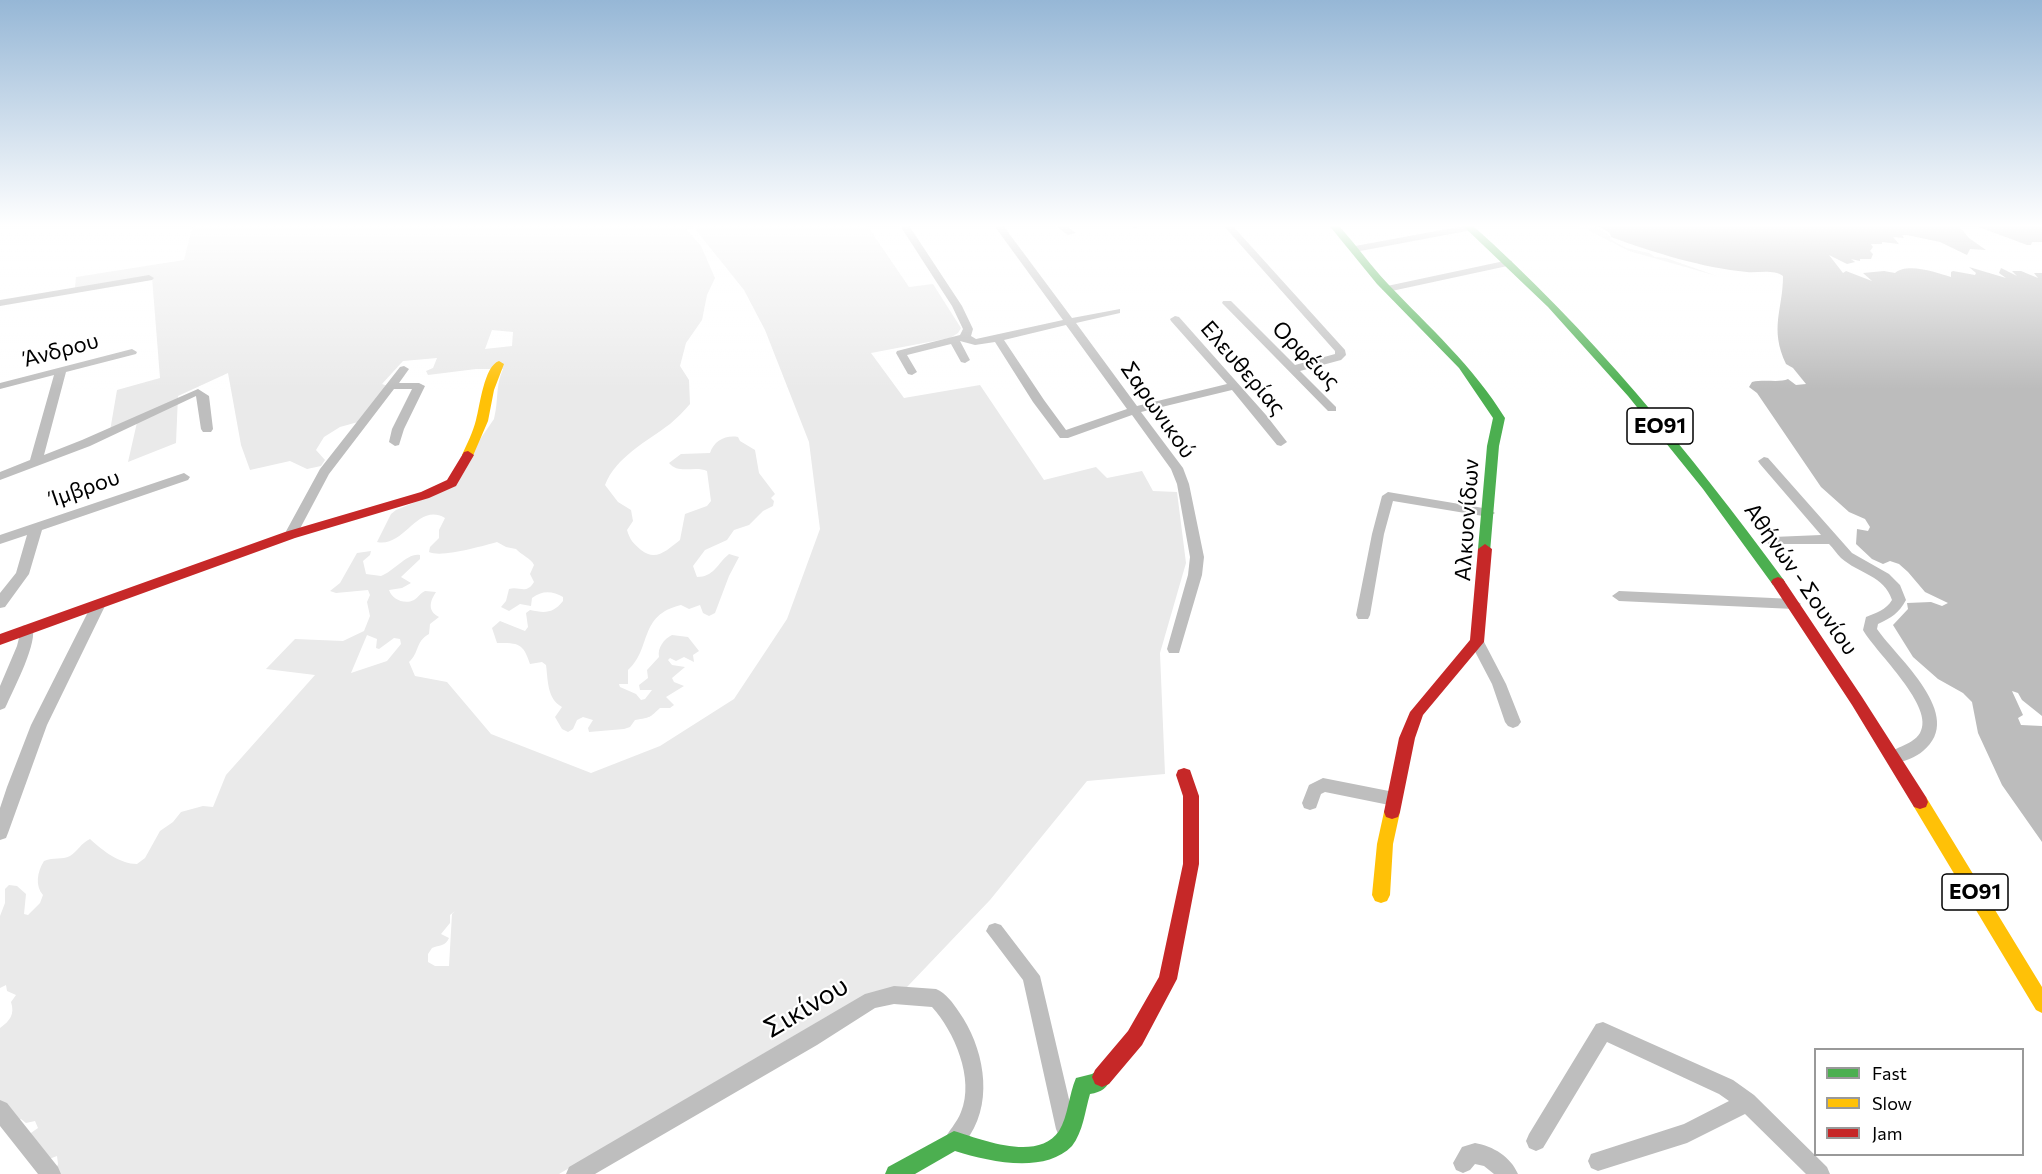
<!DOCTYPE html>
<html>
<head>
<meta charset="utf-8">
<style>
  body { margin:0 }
  #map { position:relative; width:2042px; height:1174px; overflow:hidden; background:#fff; font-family:Commissioner,sans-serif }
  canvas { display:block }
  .legend { position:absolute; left:1814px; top:1048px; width:210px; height:108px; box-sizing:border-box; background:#fff; border:2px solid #999; margin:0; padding:8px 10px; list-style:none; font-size:18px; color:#000 }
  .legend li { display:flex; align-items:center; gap:12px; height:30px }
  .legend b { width:30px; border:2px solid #999 }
</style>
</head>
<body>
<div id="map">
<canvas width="2042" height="1174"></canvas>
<ul class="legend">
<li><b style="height:8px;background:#4caf50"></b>Fast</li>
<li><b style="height:8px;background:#ffc107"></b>Slow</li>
<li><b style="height:8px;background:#c62828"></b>Jam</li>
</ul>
</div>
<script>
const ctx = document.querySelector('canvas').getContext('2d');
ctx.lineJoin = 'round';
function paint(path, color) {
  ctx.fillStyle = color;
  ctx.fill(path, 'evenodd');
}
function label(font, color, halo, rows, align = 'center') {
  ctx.font = font + ' Commissioner,sans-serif';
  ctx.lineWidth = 4.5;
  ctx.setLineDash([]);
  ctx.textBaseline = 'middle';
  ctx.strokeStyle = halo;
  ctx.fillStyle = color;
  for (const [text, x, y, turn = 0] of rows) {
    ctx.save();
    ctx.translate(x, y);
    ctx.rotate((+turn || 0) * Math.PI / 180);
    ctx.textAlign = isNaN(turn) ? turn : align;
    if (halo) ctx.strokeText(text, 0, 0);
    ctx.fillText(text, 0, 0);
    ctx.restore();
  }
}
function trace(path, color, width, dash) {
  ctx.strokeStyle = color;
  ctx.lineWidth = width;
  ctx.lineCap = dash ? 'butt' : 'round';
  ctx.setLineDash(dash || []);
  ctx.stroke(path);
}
const green = new Path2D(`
  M 193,224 L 682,224 L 701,246 L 715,278 L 707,295 L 702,320 L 686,343 L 680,366 L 689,380 L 690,404 C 684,411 677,418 670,424 C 646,442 616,457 605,485 L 618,502 L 631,510 L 633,521 L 627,530 C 630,540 633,543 641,550 C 656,562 667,550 680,540 L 685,514 L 707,506 L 711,501 L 707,471 C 695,465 679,475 669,463 L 681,454 L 710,453 C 714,441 725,435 738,437 L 740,441 L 755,450 L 759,473 L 775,494 L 771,498 L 774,501 L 773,506 L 763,511 L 749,525 L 734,530 L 727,540 L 705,550 L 693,566 L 697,577 C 714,577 717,564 729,554 L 739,557 L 729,576 L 715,613 L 709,616 L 703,613 L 700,605 L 689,609 L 681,605 C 638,615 652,649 628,670 L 628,684 L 619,684 L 620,687 L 636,694 L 641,700 L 645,699 L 652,690 L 640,690 L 639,685 L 648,678 L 647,670 L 659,657 C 657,648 664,639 672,635 L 688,637 L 699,651 L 693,655 L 694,662 L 684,657 L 676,661 L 670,658 L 668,660 L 672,665 L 685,667 L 672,678 L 674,682 L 684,686 L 666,697 L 674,705 L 670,708 L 660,708 C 649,718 652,717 635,720 L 630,727 L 624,729 L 589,732 L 588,728 L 593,720 L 583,717 L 577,720 L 573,729 L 568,732 L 562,729 L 555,717 L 562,707 C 547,699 548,680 546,665 L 542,662 L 530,664 C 523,643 519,643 497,643 L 492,628 L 500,621 L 525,631 L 528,627 L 526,613 L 530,610 C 544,613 553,614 563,601 L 563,597 C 553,591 542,590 532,598 L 531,606 L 520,604 L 509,611 L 501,607 L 506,601 L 509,589 C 520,586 526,595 534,582 L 530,574 L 534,565 C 531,558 521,555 516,549 L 506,547 L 497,542 C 482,546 442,558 429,552 L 430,547 L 439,538 L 439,530 L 445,518 C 417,502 405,548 377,542 L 391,514 L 396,510 L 445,490 L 494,419 C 499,399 495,388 503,369 L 476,369 L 428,375 L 426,371 L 433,368 L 437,358 L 403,361 L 382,384 L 388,386 L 358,422 L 340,427 L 324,437 L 316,450 L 325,460 L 321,466 L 307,469 L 290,461 L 250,470 L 241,445 L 228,373 L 178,396 L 176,443 L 128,462 L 138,418 L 110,431 L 117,390 L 160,378 L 152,277 L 75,288 L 76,277 L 184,260 ZM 492,330 L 513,332 L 512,346 L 485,349 Z
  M 691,224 L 866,224 L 909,287 L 933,284 L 961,328 L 958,333 L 950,338 L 871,353 L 904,398 L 980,385 L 1044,480 L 1096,467 L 1107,478 L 1142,471 L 1153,491 L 1177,492 L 1186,563 L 1160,653 L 1165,774 L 1087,781 L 990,900 L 907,987 L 871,994 L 826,1017 L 559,1174 L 54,1174 L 58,1164 L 57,1156 L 49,1159 L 28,1135 L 38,1128 L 35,1121 L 26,1123 L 21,1119 L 4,1128 L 0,1123 L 0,1028 C 10,1021 15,1014 11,1002 L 16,995 L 7,991 L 6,985 L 0,988 L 0,916 L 5,903 L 5,889 L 9,885 L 17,886 L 26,894 L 24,914 L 28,915 L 40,903 L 43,895 C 35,886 37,872 44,861 C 54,857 62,860 70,856 C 78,851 81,843 90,839 C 103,851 120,864 137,864 L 145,858 L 160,831 L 173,822 L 181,812 L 203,806 L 213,807 L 226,775 L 315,675 L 266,669 L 295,639 L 343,641 L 364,631 L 370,616 L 367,602 L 370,595 L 368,590 L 336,593 L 330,591 L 340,583 L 357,553 L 371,551 L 370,555 L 363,561 L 366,574 L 381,576 C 394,571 408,552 420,555 L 420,559 L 401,577 L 411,583 L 402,588 L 389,590 C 392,599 404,605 414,600 C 418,598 420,593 425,591 L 436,592 C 430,601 427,611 439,617 L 430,624 L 429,634 C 415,642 420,652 409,662 L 415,676 L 447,682 L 491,734 L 591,773 L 660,746 L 734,699 L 787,619 L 820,529 L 809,442 L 765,330 L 744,290 ZM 367,635 L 377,639 L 376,648 L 379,649 L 394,638 L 400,639 L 401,644 L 387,661 L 351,673 ZM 455,911 L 452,914 L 449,966 L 435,966 L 428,962 L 428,954 L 432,948 C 439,945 446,946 449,938 L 441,934 L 450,923 L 450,915 Z
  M 1576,224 C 1592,224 1599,227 1611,237 L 1610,239 L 1626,248 L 1649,253 L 1655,257 L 1666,258 L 1717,276 L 1629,251 Z`);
const water = new Path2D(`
  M 1595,224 L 1957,224 L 1969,238 L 1986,250 L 1970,249 L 1967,255 L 1940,242 L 1907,235 L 1902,235 L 1904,238 L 1893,237 L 1899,244 L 1882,242 L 1882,244 L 1871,244 L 1873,247 L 1870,251 L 1873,254 L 1871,259 L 1860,259 L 1860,261 L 1851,259 L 1855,262 L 1847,264 L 1829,255 L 1843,273 L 1846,271 L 1872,281 L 1863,273 L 1884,271 L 1895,273 C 1908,262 1937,273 1951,277 L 1951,272 L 1953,271 L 1975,275 L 1976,273 L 1969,267 L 2006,278 L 1999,273 L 2001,268 L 2017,276 L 2012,271 L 2021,271 L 2038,278 L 2034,273 L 2042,273 L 2042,716 L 2022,700 L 2018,693 L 2012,691 L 2023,715 L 2018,718 L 2021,725 L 2042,726 L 2042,842 L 2002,785 L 1978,733 L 1972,702 L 1963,693 L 1938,679 L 1913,657 L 1893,625 L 1908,609 L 1907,603 L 1931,602 L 1942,606 L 1948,603 L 1925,592 L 1908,572 L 1899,564 L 1890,561 L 1883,564 L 1872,559 L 1856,544 L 1857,529 L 1868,531 L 1870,527 L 1865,519 L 1849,512 L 1821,487 L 1757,393 L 1749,387 L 1752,382 C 1764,379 1780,383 1788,379 L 1796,385 L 1806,384 L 1793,368 L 1786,364 C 1769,328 1783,310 1783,276 C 1773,269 1758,273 1747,272 C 1703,268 1652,252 1611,237 L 1610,233 Z
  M 1971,224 L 2042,224 L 2042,242 L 2032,242 L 2031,245 L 2027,245 Z`);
const street = new Path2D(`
  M 899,224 L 908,224 L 962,306 L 973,329 L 971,336 L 976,339 L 1063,320 L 993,224 L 1002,224 L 1072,318 L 1120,309 L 1120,313 L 1076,323 L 1137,406 L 1227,384 L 1171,321 L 1170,319 L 1175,316 L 1179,317 L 1266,415 L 1287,442 L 1281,446 L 1277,445 L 1232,390 L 1141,412 L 1183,468 L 1189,484 L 1204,557 L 1202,575 L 1179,653 L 1169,653 L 1167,649 L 1188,575 L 1190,557 L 1177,484 L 1171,469 L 1132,415 L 1068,438 L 1060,438 L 1033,402 L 995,342 L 975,345 L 960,341 L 970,360 L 965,363 L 961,362 L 951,344 L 907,355 L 917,372 L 912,375 L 908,374 L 896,353 L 897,351 L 960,335 L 963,329 L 952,306 ZM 1066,325 L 1127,409 L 1066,430 L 1044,400 L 1004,340 Z
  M 1053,224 L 1064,224 L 1076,233 L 1068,235 Z
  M 1128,224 L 1138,224 L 1139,226 L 1134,229 Z
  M 1222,224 L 1231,224 L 1345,350 L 1346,355 L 1341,360 L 1300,371 L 1336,407 L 1336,411 L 1328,411 L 1222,303 L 1223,301 L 1231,301 L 1295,365 L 1335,354 L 1335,351 Z
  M 1469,225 L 1472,226 L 1472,230 L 1355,252 L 1350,249 L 1355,246 Z
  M 1509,260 L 1512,261 L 1512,265 L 1387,292 L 1382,289 L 1387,286 Z
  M 149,275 L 154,278 L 152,280 L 0,306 L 0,300 Z
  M 132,349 L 137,352 L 136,354 L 66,372 L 44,455 L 82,440 L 198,389 L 209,396 L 213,429 L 211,432 L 203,432 L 201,429 L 196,396 L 90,446 L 0,480 L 0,472 L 30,460 L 54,375 L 0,389 L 0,383 Z
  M 404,366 L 409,369 L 399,383 L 419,383 L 425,386 L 404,429 L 399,445 L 395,446 L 389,442 L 392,429 L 412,389 L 394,389 L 329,474 L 295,538 L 285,538 L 284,535 L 320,469 L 400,367 Z
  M 1764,457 L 1768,458 L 1852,553 L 1889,574 L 1900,585 L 1906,600 C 1899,613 1891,618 1878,624 L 1877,629 C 1897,658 1967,716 1923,751 C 1915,758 1898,765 1889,762 L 1886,757 C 1891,747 1911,747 1920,733 C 1936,707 1876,653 1863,630 L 1866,617 C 1876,613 1886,610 1892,600 C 1884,575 1859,574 1841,558 C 1837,554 1833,548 1829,544 L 1768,544 L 1767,541 L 1773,537 L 1821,535 L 1760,464 L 1758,461 Z
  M 184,473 L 190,477 L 188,480 L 42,530 L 29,574 L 5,607 L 0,608 L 0,593 L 16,573 L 27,535 L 0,544 L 0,535 Z
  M 1388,492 L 1489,509 L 1495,513 L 1489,517 L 1393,501 L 1384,534 L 1370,615 L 1368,619 L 1358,619 L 1356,615 L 1372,534 L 1382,496 Z
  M 1619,591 L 1794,599 L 1801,604 L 1794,609 L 1619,601 L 1612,596 Z
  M 98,601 L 105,606 L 47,725 L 8,833 L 6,838 L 0,840 L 0,808 L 7,787 L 31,725 L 91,606 Z
  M 27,625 L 32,626 C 39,641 14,688 7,704 L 5,708 L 0,710 L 0,686 L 17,646 L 22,626 Z
  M 1477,637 L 1482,638 L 1506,684 L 1521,722 L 1518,726 L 1513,728 L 1508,726 L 1505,722 L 1492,684 L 1470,642 L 1472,638 Z
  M 1323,778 L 1394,792 L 1400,794 L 1402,799 L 1400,804 L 1394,806 L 1325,792 L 1321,794 L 1316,808 L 1310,810 L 1304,808 L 1302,803 L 1309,785 Z
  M 995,923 L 1001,925 L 1040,976 L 1076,1129 L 1073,1136 L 1066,1139 L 1059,1136 L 1056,1129 L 1023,980 L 986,931 L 989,925 Z
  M 894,986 L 936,989 C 946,993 953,1003 959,1012 C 983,1046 994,1098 970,1135 C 965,1142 962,1148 954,1151 L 947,1148 L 944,1141 C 948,1131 957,1123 961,1112 C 975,1079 954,1031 932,1007 L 894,1004 L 875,1008 L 817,1045 L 595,1174 L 566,1174 L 569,1167 L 865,994 Z
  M 1603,1022 L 1733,1080 L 1754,1095 L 1827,1167 L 1830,1174 L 1806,1174 L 1745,1114 L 1687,1143 L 1598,1171 L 1591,1168 L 1588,1161 L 1591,1154 L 1684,1124 L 1729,1101 L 1719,1094 L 1607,1042 L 1543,1148 L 1536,1151 L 1529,1148 L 1526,1141 L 1529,1134 L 1596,1024 Z
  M 0,1100 L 7,1103 L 58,1167 L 61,1174 L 38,1174 L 0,1126 Z
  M 1475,1143 C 1493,1146 1511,1157 1518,1174 L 1494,1174 L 1484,1166 L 1475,1164 L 1470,1170 L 1463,1173 L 1456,1170 L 1453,1163 L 1462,1147 Z`);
const fast = new Path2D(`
  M 1328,224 L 1337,224 C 1355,243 1370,265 1388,284 C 1429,327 1473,366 1505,418 L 1499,446 L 1490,552 L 1480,552 L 1478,549 L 1487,446 L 1493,418 L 1459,368 L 1377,284 Z
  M 1461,224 L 1471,224 C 1590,330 1689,451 1783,579 L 1785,582 L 1783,585 L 1773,585 L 1703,489 L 1628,396 L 1548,307 Z
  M 1102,1067 L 1109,1070 L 1112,1077 C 1107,1088 1102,1092 1090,1094 C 1085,1111 1083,1132 1072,1146 C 1045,1174 990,1162 955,1151 L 915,1174 L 885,1174 L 888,1167 L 954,1131 C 983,1140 1038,1162 1059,1131 C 1068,1117 1069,1094 1076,1078 L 1092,1074 Z`);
const slow = new Path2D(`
  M 499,361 L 504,364 L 494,390 L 488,421 L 472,458 L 464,458 L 462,455 C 467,444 473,432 476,420 C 480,406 484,366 499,361 Z
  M 1920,795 L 1926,797 L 2042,987 L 2042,1013 L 2036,1010 L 1914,807 L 1912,802 L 1914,797 Z
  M 1392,805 L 1398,807 L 1400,812 L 1393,844 L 1390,895 L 1387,901 L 1381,903 L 1375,901 L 1372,895 L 1377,844 L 1384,812 L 1386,807 Z`);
const jam = new Path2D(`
  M 468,451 L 474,455 L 456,486 L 429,498 L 295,538 L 0,645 L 0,634 L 285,532 L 421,492 L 447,480 L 464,452 Z
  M 1485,544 L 1492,549 L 1484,642 L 1423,715 L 1415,738 L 1400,812 L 1398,817 L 1392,819 L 1386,817 L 1384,812 L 1399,738 L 1410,712 L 1470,640 L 1478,549 Z
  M 1778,577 L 1783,579 L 1862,697 L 1926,797 L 1928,802 L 1926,807 L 1920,809 L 1914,807 L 1852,705 L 1773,585 L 1771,582 L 1773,579 Z
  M 1184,768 L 1190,770 L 1199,796 L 1199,864 L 1177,979 L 1142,1045 L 1109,1084 L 1102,1087 L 1095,1084 L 1092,1077 L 1095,1070 L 1128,1031 L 1159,977 L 1183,864 L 1183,796 L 1176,775 L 1178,770 Z`);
const shields = [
  [1660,426,66],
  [1975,892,66]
];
const shieldNames = [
  ["ΕΟ91",1660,426],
  ["ΕΟ91",1975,892]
];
const streetNames = [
  ["Άνδρου",61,350,-15],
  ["Ορφέως",1306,355,45],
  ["Ελευθερίας",1243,368,49],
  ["Σαρωνικού",1158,410,55],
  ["Ίμβρου",85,488,-19],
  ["Αλκυονίδων",1467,520,-86],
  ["Αθήνών - Σουνίου",1801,579,55]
];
const nearStreetnames = [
  ["Σικίνου",806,1007,-31]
];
paint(green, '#eaeaea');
paint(water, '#bcbcbc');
paint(street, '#bebebe');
paint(fast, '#4caf50');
paint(slow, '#ffc107');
paint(jam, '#c62828');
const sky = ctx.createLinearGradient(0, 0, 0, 389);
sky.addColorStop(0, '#96b7d6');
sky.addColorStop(0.58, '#fff');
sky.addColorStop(1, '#ffffff00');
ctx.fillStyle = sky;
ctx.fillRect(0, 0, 2042, 389);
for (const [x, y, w] of shields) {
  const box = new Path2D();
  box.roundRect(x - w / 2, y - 18, w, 36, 4.5);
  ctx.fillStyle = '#fff';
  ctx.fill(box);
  trace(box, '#000', 1.5);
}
label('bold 21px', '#000', null, shieldNames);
label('22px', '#000', '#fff', streetNames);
label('27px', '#000', '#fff', nearStreetnames);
</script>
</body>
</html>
